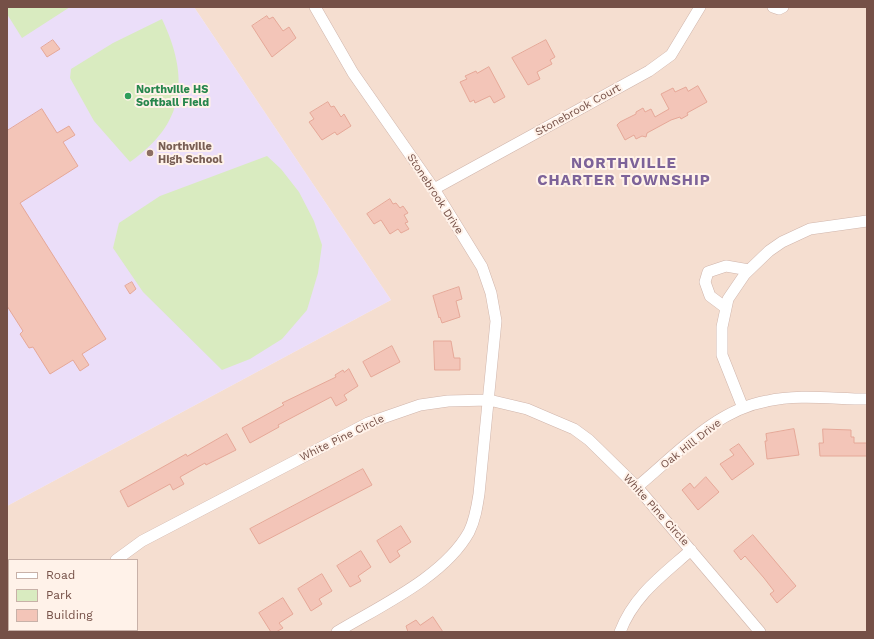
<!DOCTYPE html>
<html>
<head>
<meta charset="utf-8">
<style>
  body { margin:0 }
  #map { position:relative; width:874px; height:639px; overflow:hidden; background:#fdede2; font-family:"Work Sans",sans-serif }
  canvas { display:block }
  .frame { position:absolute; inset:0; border:8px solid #755047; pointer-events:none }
  .legend { position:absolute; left:8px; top:559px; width:130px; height:72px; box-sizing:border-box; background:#fff2e9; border:1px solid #c8b1a8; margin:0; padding:5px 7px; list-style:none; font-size:12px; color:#755047 }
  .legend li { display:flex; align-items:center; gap:8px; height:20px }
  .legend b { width:20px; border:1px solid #c8b1a8 }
</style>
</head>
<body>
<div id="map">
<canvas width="874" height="639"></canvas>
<div class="frame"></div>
<ul class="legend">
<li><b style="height:5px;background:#fff"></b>Road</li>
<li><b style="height:11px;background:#d9ebc0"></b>Park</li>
<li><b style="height:11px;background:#f3c5b8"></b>Building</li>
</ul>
</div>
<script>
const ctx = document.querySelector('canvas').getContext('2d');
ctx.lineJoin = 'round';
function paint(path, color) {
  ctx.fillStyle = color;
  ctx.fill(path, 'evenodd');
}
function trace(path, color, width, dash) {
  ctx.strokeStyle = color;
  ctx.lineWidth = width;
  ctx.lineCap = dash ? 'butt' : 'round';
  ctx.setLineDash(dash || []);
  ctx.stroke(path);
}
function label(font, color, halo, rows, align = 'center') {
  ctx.font = font + ' "Work Sans",sans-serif';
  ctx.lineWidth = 4;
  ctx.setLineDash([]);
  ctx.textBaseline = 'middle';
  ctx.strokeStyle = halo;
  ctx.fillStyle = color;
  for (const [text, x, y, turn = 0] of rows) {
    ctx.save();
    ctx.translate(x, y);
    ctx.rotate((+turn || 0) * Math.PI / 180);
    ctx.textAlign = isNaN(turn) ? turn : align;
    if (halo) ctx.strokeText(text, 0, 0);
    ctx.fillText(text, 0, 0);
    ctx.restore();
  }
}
const residential = new Path2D(`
  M 194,7 L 867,7 L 867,632 L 7,632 L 7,506 L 391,300 ZM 9,560 L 137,560 L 137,630 L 9,630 Z`);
const education = new Path2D(`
  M 7,7 L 194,7 L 391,300 L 7,506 Z`);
const green = new Path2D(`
  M 7,7 L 70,7 L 22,38 L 7,14 Z
  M 162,19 C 190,78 185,124 130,162 L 94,121 L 70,78 L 71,69 L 113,43 Z
  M 267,156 L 281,169 L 299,192 L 314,221 L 322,245 L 318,273 L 307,310 L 282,339 L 250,359 L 222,370 L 143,292 L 113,248 L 119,223 L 160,196 Z`);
const building = new Path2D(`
  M 267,16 L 269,19 L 273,17 L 283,31 L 289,27 L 296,38 L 272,57 L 252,26 Z
  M 53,40 L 60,49 L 47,57 L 41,48 Z
  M 546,40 L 555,57 L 550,60 L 552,64 L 537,72 L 540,79 L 528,85 L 512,58 Z
  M 489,67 L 505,97 L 494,103 L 490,96 L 475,103 L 474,100 L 470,102 L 460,82 L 467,79 L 465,76 L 476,71 L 477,73 Z
  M 698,86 L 707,102 L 687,113 L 688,115 L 681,119 L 680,117 L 671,120 L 647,133 L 646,137 L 642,136 L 636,139 L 634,135 L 625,140 L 617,125 L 620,122 L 636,114 L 636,112 L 643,108 L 645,112 L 651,109 L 655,117 L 669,109 L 661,94 L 673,88 L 675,92 L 686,87 L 688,91 Z
  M 328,102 L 331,107 L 334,106 L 341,117 L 344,114 L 351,126 L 337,135 L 335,132 L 322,140 L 309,122 L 314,119 L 310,113 Z
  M 42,109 L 57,133 L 69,126 L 75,135 L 63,142 L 78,166 L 20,203 L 106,339 L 82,354 L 89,365 L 80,371 L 73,360 L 50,374 L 33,347 L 29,348 L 20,334 L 23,331 L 7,306 L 7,131 Z
  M 390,199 L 393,204 L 396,203 L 400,208 L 403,206 L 408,213 L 404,215 L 408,222 L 405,223 L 409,229 L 401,233 L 398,229 L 390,234 L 381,220 L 374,224 L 367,214 Z
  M 132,282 L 136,289 L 130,294 L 125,286 Z
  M 459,287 L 462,299 L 456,301 L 460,317 L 442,323 L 440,317 L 439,318 L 433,296 Z
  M 434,341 L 451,341 L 454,358 L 460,358 L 460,370 L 435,370 Z
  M 392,346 L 400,362 L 371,377 L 363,362 Z
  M 349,369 L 358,386 L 344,395 L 347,400 L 336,406 L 331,397 L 278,425 L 279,427 L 250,443 L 242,428 L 284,405 L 282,403 L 336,377 L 335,375 L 343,370 L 344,372 Z
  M 794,429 L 799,455 L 767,459 L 765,441 L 767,441 L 766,434 Z
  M 823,429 L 851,430 L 851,437 L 854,437 L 854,443 L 867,443 L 867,456 L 820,456 L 819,443 L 823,443 Z
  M 227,434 L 236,450 L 206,465 L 205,463 L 180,477 L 184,484 L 173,490 L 170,484 L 128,507 L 120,491 L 186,454 L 187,456 Z
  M 739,444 L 754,464 L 732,480 L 720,464 L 734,455 L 730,450 Z
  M 363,469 L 372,485 L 259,544 L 250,529 Z
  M 706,477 L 719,492 L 698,510 L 682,490 L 690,483 L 694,488 Z
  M 401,526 L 411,542 L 397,551 L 400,556 L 390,563 L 377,541 Z
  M 753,535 L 796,586 L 777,603 L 770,594 L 774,591 L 764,578 L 745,556 L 741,560 L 734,551 Z
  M 361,551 L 371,567 L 358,576 L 361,581 L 350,587 L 337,566 Z
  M 322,574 L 332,591 L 319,599 L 322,604 L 311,611 L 298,589 Z
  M 283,598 L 293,614 L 279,623 L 283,628 L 276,632 L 271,632 L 259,613 Z
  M 433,617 L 443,632 L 408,632 L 406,626 L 416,620 L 420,625 Z`);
const minor = new Path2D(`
  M 315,7 L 353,73 L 434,189 L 482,267 L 491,293 L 496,321 L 479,494 C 477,507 475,520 469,532 C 444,577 380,606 337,632
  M 773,7 L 779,9 L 783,7
  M 434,189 L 649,71 L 671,55 L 700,7
  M 726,308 L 710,296 L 705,282 L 708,272 L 726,266 L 749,270
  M 743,408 L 722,355 L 722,327 L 728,299 L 745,274 L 769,251 L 782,242 L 810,229 L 867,221
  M 637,487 C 676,455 715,410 767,401 C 799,394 834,399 867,399
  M 116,560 L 142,541 L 368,423 L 420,405 L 448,401 L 489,400 L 527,409 L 548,418 L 574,429 L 589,440 L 637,487 L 760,632
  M 67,630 L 75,632
  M 620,632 C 634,595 663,575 691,550`);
const markers = [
  [128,96,4,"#2e9e5b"],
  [150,153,4,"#8d6e63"]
];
const leisureNames = [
  ["Northville HS",136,90],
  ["Softball Field",136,103]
];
const streetNames = [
  ["Stonebrook Court",578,110,-29],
  ["Stonebrook Drive",435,194,57],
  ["White Pine Circle",342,438,-26],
  ["Oak Hill Drive",691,444,-38],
  ["White Pine Circle",656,510,48]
];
const educationNames = [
  ["Northville",158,147],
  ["High School",158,160]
];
const districtNames = [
  ["NORTHVILLE",624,164],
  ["CHARTER TOWNSHIP",624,181]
];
paint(residential, '#f5ded0');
paint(education, '#ebdef9');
paint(green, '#d9ebc0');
paint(building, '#f3c5b8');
trace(building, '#e6a898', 1);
trace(minor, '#d0b5ab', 12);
trace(minor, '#fff', 11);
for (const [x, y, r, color] of markers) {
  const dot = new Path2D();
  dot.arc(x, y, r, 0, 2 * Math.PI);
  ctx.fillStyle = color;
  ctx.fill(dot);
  trace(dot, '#fff2e9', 1.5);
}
label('bold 11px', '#27864d', '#fff2e9', leisureNames, 'left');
label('11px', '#755047', '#fff2e9', streetNames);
label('bold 11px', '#785e54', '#fff2e9', educationNames, 'left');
ctx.letterSpacing = '1px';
label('bold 15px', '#7d6399', '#fff2e9', districtNames);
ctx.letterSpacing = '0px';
</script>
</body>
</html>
